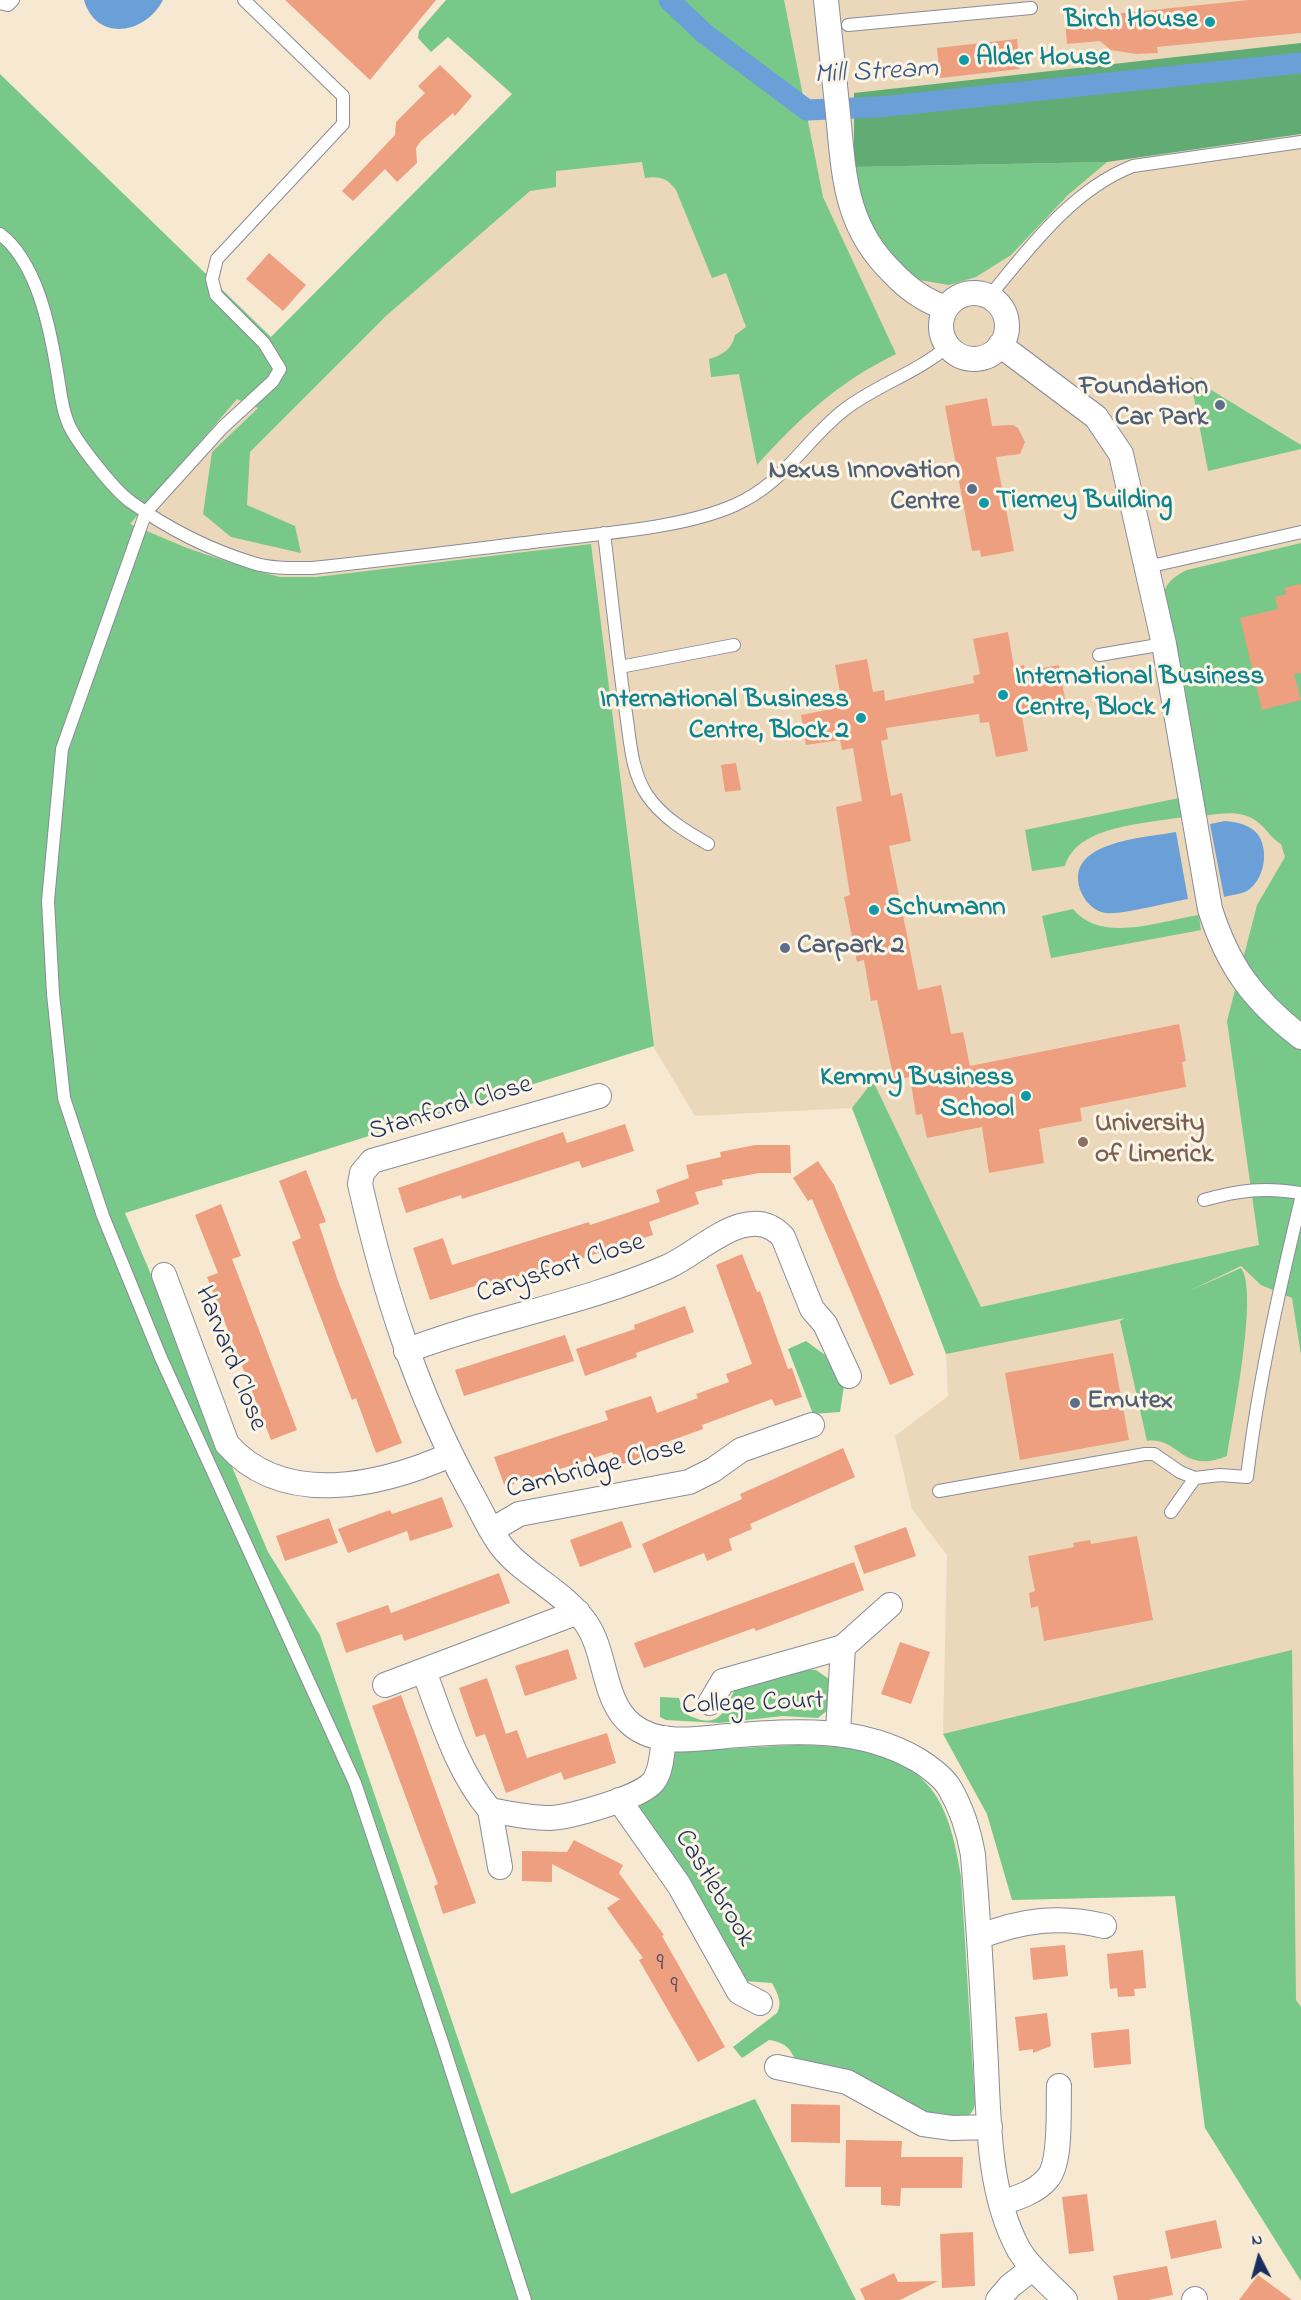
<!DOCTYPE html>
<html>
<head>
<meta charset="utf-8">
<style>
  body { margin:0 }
  #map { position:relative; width:1301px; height:2300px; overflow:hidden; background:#f7e8d1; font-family:"Indie Flower",sans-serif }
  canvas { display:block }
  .north { position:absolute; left:1229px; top:2228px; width:60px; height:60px; -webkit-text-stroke:4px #fcf5e5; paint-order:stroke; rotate:354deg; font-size:16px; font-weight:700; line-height:24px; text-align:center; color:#1b2f5e }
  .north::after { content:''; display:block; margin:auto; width:21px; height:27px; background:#1b2f5e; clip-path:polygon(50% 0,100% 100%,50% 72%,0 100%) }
</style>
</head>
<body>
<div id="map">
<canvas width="1301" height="2300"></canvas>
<div class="north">N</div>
</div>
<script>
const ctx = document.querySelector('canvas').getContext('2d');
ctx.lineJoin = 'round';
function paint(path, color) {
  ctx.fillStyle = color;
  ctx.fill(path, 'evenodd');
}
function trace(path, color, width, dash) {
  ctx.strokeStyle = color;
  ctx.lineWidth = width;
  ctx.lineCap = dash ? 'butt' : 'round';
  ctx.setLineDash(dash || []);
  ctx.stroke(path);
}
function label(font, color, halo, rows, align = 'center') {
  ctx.font = font + ' "Indie Flower",sans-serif';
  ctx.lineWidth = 6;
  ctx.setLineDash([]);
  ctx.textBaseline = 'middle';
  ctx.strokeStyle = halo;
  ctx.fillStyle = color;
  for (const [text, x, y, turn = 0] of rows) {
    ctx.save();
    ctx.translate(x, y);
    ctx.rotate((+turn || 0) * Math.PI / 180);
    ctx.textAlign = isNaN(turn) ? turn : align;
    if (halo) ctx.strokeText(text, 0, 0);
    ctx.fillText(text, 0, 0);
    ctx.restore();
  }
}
const built = new Path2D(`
  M 536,0 L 1301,0 L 1301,2281 L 1205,2128 L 1175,1896 L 1012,1900 L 987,1814 L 943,1734 L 947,1555 L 912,1509 L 895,1436 L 948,1396 L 946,1354 L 852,1108 L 695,1116 L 653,1046 L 87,1168 L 0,175 L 236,399 L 598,53 Z`);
const green = new Path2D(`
  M 446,0 L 784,0 L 823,197 L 896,354 C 840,381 798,419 757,465 L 739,374 L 711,377 L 709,359 C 723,355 732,349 735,335 L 746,327 L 726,273 L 712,278 L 676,190 C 667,178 660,176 645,178 L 642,162 L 556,171 L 556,187 L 530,191 L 386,316 L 250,452 L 247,505 L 295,526 L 301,553 L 231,537 L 203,514 L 212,452 L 258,408 L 237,399 L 130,524 L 187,548 L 246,568 L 280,577 L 317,577 L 591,544 L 654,1046 L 125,1213 L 268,1552 L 320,1635 L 511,2194 L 755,2099 L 856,2300 L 0,2300 L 0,74 L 271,337 L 512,94 L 448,37 L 431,52 L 418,38 L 419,31 Z
  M 1107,162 L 1068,195 L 1011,255 L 976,277 L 949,285 L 919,280 L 898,265 L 869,226 L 854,167 Z
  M 1190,377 L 1301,445 L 1301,449 L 1208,471 Z
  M 1301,543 L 1301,1355 L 1292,1298 L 1261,1285 L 1241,1266 L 1189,1291 L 1241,1268 C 1259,1291 1232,1423 1227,1456 C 1181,1475 1179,1436 1147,1441 L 1120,1321 L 1125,1318 L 946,1354 L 852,1108 L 873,1081 L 981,1307 L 1259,1245 L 1227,1021 L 1257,905 L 1285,857 L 1281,844 C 1271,838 1268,831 1260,824 C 1244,809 1223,813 1203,816 L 1162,599 C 1165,583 1173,577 1187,570 Z
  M 1179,798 L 1182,817 C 1146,824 1077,825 1065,866 L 1032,871 L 1025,830 Z
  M 1073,909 C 1101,944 1160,921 1199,915 L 1201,930 L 1051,958 L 1042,916 Z
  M 806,1341 L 832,1360 L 845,1379 L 840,1412 L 813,1414 L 788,1349 Z
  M 1292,1650 L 1296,2000 L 1301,2007 L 1301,2281 L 1205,2128 L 1175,1896 L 1012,1900 L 987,1814 L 943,1734 Z
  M 798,1669 L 816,1670 L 829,1679 L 829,1709 L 818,1718 L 783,1716 L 719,1723 L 666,1720 L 660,1717 L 660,1697 L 679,1698 L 684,1713 C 718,1731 723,1715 735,1689 Z
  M 793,1745 C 837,1745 895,1749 926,1783 C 949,1807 956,1847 961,1877 L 975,2104 C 972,2120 959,2119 945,2122 L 798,2066 C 791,2049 787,2043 769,2040 L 742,2058 L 733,2047 L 777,2013 C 783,2002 777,1993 772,1983 L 744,1981 L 637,1811 L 675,1752 Z`);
const forest = new Path2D(`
  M 1301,43 L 1301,134 L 1107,162 L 854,167 L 854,93 Z`);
const water = new Path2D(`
  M 84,0 L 163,0 C 145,35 96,42 84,0 Z
  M 1225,821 C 1237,822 1252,825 1259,836 C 1269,853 1264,880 1247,891 C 1241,894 1231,895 1224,897 L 1210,824 Z
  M 1176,832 L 1188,899 C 1170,902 1121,915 1106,913 C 1096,912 1086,903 1082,894 C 1059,841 1145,838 1176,832 Z`);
const canal = new Path2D(`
  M 669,0 L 705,34 L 807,110 L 879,107 L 1301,63`);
const building = new Path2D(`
  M 285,0 L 436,0 L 370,80 Z
  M 1249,0 L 1301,0 L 1301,33 L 1157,47 L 1158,53 L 1136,54 L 1111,50 L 1100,41 L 1067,44 L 1065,19 Z
  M 1017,39 L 1020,69 L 940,78 L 937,48 Z
  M 440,65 L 472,96 L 455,116 L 453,113 L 421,141 L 416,148 L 417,163 L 397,182 L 385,169 L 353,201 L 342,191 L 395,135 L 396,122 L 425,93 L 418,86 Z
  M 269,253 L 306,285 L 283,311 L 246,279 Z
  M 987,398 L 992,426 L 1013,425 L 1018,428 L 1025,442 L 1020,454 L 996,457 L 1014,551 L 981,557 L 980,550 L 972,551 L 945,406 Z
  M 1301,584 L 1301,673 L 1294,674 L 1301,700 L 1262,710 L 1240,618 L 1278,609 L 1275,597 L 1286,594 L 1284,588 Z
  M 1008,632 L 1014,667 L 1024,665 L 1025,671 L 1059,665 L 1065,699 L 1029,706 L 1030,715 L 1022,717 L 1028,751 L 996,757 L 989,722 L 980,723 L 979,714 L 886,728 L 888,739 L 881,741 L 891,796 L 902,793 L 911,841 L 889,846 L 918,990 L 941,985 L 951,1034 L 963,1032 L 970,1066 L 1179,1024 L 1186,1061 L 1182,1062 L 1186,1087 L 1080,1108 L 1082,1121 L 1039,1129 L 1044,1163 L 989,1173 L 982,1127 L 927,1138 L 922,1114 L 916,1115 L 910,1077 L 894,1080 L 877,1000 L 871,1001 L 864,960 L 857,962 L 844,897 L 850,895 L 836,807 L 862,801 L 853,748 L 842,750 L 840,740 L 806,745 L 801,715 L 832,709 L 831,700 L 841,698 L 835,665 L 867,659 L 873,692 L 884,690 L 885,701 L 974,683 L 973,676 L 980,674 L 973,639 Z
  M 736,763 L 741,790 L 725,792 L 721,765 Z
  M 625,1124 L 634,1151 L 582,1168 L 579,1161 L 462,1199 L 461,1195 L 406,1213 L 398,1188 L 563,1132 L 567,1143 Z
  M 755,1145 L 790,1145 L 791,1173 L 759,1173 L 722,1180 L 723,1185 L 695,1192 L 699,1204 L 649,1222 L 653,1235 L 547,1270 L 546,1267 L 489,1286 L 488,1282 L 430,1300 L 413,1248 L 443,1238 L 452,1265 L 589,1222 L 590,1225 L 660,1202 L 656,1190 L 689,1178 L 686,1165 L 721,1157 L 720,1152 Z
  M 818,1161 L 834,1185 L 914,1375 L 890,1385 L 812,1199 L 808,1201 L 793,1178 Z
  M 306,1170 L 326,1222 L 319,1224 L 338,1281 L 402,1443 L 376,1453 L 356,1398 L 352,1400 L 292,1242 L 301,1238 L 279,1181 Z
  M 221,1204 L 241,1256 L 232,1259 L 297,1430 L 271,1440 L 207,1277 L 218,1273 L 195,1215 Z
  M 742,1254 L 757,1292 L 760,1291 L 788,1369 L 792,1368 L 802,1397 L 775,1406 L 772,1399 L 702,1425 L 703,1429 L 667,1442 L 669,1448 L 617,1466 L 612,1452 L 505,1487 L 494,1457 L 608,1420 L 605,1411 L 651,1396 L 657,1413 L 698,1398 L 696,1394 L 729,1382 L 726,1374 L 752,1364 L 716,1265 Z
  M 685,1306 L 694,1332 L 636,1353 L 637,1357 L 585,1376 L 576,1349 L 635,1329 L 634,1325 Z
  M 565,1335 L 574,1361 L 464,1396 L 455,1370 Z
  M 1113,1353 L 1129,1440 L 1020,1460 L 1005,1373 Z
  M 843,1448 L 855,1477 L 750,1524 L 752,1529 L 729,1539 L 732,1550 L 707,1561 L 704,1553 L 654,1573 L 642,1544 L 742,1499 L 740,1494 Z
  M 442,1497 L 453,1527 L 410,1541 L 407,1531 L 348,1553 L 338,1529 L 390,1510 L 392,1514 Z
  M 329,1518 L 338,1543 L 285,1561 L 276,1536 Z
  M 622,1521 L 632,1547 L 580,1567 L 570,1540 Z
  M 906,1527 L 916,1556 L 864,1574 L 854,1546 Z
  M 1137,1536 L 1153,1620 L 1044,1641 L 1038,1606 L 1031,1608 L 1029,1593 L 1035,1591 L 1028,1556 L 1074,1547 L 1073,1543 L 1090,1540 L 1091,1544 Z
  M 854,1562 L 864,1590 L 756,1631 L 754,1628 L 644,1668 L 634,1643 Z
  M 499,1573 L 510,1603 L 404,1641 L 402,1634 L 346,1653 L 336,1623 L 388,1605 L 391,1613 Z
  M 900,1642 L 930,1652 L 911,1704 L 881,1694 Z
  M 568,1649 L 577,1679 L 525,1696 L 515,1666 Z
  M 487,1678 L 506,1734 L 517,1730 L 527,1758 L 607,1733 L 616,1763 L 564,1780 L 561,1772 L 506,1793 L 485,1734 L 476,1737 L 459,1688 Z
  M 401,1695 L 476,1903 L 443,1914 L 434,1886 L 438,1884 L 372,1706 Z
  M 574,1840 L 623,1865 L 619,1873 L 664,1935 L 662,1936 L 725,2047 L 698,2062 L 639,1960 L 643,1958 L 607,1908 L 620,1899 L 552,1864 L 552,1882 L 522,1881 L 522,1851 L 567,1852 Z
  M 1065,1945 L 1068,1976 L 1033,1980 L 1030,1948 Z
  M 1143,1950 L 1146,1988 L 1134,1989 L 1135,1996 L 1118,1997 L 1117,1988 L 1110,1989 L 1107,1954 Z
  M 1047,2013 L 1051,2046 L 1033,2053 L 1033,2049 L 1019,2051 L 1015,2017 Z
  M 1129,2029 L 1131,2064 L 1094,2068 L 1091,2033 Z
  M 791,2104 L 840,2105 L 840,2143 L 791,2142 Z
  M 846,2140 L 902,2141 L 901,2157 L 963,2157 L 962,2188 L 901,2188 L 900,2206 L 881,2205 L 881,2187 L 845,2187 Z
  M 1087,2194 L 1094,2251 L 1069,2254 L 1062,2197 Z
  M 1216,2220 L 1222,2248 L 1171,2259 L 1165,2231 Z
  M 973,2232 L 975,2286 L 942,2288 L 940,2234 Z
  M 1167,2266 L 1173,2295 L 1148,2300 L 1118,2300 L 1113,2276 Z
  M 894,2273 L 898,2282 L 938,2281 L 900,2300 L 865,2300 L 860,2289 Z
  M 1258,2275 L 1292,2300 L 1239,2300 Z`);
const lane = new Path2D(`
  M 244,0 L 343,96 L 343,124 L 217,259 L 212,279 L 216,295 L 264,343 L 280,369 L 273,381 L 222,428 L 146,512 L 62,749 L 48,901 L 53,994 L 64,1098 L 103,1216 L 161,1358 L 355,1783 L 443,2045 L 525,2300
  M 0,3 L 8,5 L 13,0
  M 848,25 L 1031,8
  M 0,234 C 37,262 50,328 57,371 C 60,387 61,405 67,420 C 73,439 115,491 131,502 C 167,528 211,550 253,563 C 272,569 293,568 312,568 C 397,559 481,548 566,538 C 617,532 688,526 735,505 C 786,482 802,443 844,410 C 876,385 917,373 948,346
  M 989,297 C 1029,248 1073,189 1133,166 L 1301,142
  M 604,533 C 611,591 617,649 625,707 C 630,735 630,770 647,795 C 662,817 685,831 708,844
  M 1147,567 L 1301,532
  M 1099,655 L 1164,644
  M 620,667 L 734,645
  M 1204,1200 C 1240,1190 1264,1187 1301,1193
  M 939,1491 L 1145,1454 L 1154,1454 L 1180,1472 L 1195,1478 L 1220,1475 L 1247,1477 C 1258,1383 1279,1291 1301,1199
  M 1171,1512 L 1195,1478`);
const street = new Path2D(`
  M 826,0 C 830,38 834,76 838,114 C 844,176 845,227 893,273 C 908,289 925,301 946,308
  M941 326a33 33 0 1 1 66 0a33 33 0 1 1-66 0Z
  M 1000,345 L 1096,417 L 1121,454 L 1164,644 L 1210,909 C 1228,966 1253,1000 1301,1037
  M 599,1096 L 372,1161 L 362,1173 L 360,1184 C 384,1290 416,1392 469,1489 C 480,1508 489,1530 502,1547 C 524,1575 565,1592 586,1623 C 607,1653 602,1701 632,1725 C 658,1746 696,1739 727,1736 C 793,1731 859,1725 918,1760 C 929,1767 942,1776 949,1787 C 961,1807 969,1832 973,1855 C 978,1918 982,1982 985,2045 C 989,2112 986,2190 1019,2250 C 1031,2270 1049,2283 1065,2300
  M 164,1275 L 227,1444 C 284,1509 382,1485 450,1455
  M 406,1351 C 491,1318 583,1304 667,1267 C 700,1253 749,1199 783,1237 L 812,1309 L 825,1324 L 849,1376
  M 492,1530 L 519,1514 L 689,1482 L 713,1470 L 741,1450 L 812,1425
  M 424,1671 C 442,1719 457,1771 490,1810 C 510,1814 530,1818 550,1818 C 570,1817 640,1798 653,1782 C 662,1771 662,1752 664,1738
  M 385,1685 L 578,1612
  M 710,1703 L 723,1681 L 843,1647 L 890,1605
  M 838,1732 L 843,1647
  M 619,1800 L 679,1885 L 739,1992 L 760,2003
  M 490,1810 L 500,1867
  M 979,1937 C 1021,1920 1060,1915 1104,1926
  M 777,2067 L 847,2082 L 923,2124 L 952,2128 L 990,2127
  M 1001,2203 C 1017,2198 1036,2192 1047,2179 C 1062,2164 1058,2108 1059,2086
  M 998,2300 L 1010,2286 L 1032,2269
  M 1194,2300 L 1195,2299`);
const markers = [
  [1210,22,6,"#0f9aa8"],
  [964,60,6,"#0f9aa8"],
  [1220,405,6,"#5c6f8a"],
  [972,489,6,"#5c6f8a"],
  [984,503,6,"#0f9aa8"],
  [1003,695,6,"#0f9aa8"],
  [861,718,6,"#0f9aa8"],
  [874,910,6,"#0f9aa8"],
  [785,948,6,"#5c6f8a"],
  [1026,1096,6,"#0f9aa8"],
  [1083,1142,6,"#8d6e63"],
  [1075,1403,6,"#5c6f8a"]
];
const numberNames = [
  ["9",660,1965],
  ["9",674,1988]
];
const cultureNames = [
  ["Birch House",1198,22,"right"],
  ["Alder House",976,60],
  ["Tierney Building",996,503],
  ["International Business",1015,679],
  ["Centre, Block 1",1015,710],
  ["International Business",849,702,"right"],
  ["Centre, Block 2",849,733,"right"],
  ["Schumann",886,910],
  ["Kemmy Business",1014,1080,"right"],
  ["School",1014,1111,"right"]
];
const serviceNames = [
  ["Foundation",1208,389],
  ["Car Park",1208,420],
  ["Nexus Innovation",960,473],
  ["Centre",960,504],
  ["Carpark 2",797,948,"left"],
  ["Emutex",1087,1403,"left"]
];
const streetNames = [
  ["Stanford Close",451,1110,-17],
  ["Carysfort Close",561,1270,-18],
  ["Harvard Close",229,1359,68],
  ["Cambridge Close",596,1470,-14],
  ["College Court",753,1705,-2],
  ["Castlebrook",713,1889,59]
];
const educationNames = [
  ["University",1095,1126],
  ["of Limerick",1095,1157]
];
const waterNames = [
  ["Mill Stream",876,74,-3]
];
paint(built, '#ebd8ba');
paint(green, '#77c889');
paint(forest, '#61ac75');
paint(water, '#6aa0d7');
trace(canal, '#6aa0d7', 21);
paint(building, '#ed9f80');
trace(lane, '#898c98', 14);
trace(street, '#898c98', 26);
trace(lane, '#fff', 12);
trace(street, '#fff', 24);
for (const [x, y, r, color] of markers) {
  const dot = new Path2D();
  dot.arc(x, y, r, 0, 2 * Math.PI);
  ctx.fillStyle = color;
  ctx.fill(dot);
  trace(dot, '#fcf5e5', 2);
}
label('24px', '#504b66', null, numberNames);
label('bold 27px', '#0d838f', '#fcf5e5', cultureNames, 'left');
label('bold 27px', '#4e5e75', '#fcf5e5', serviceNames, 'right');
label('27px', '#1b2f5e', '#fcf5e5', streetNames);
label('bold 27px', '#785e54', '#fcf5e5', educationNames, 'left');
label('italic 28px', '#375788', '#fcf5e5', waterNames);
</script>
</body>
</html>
